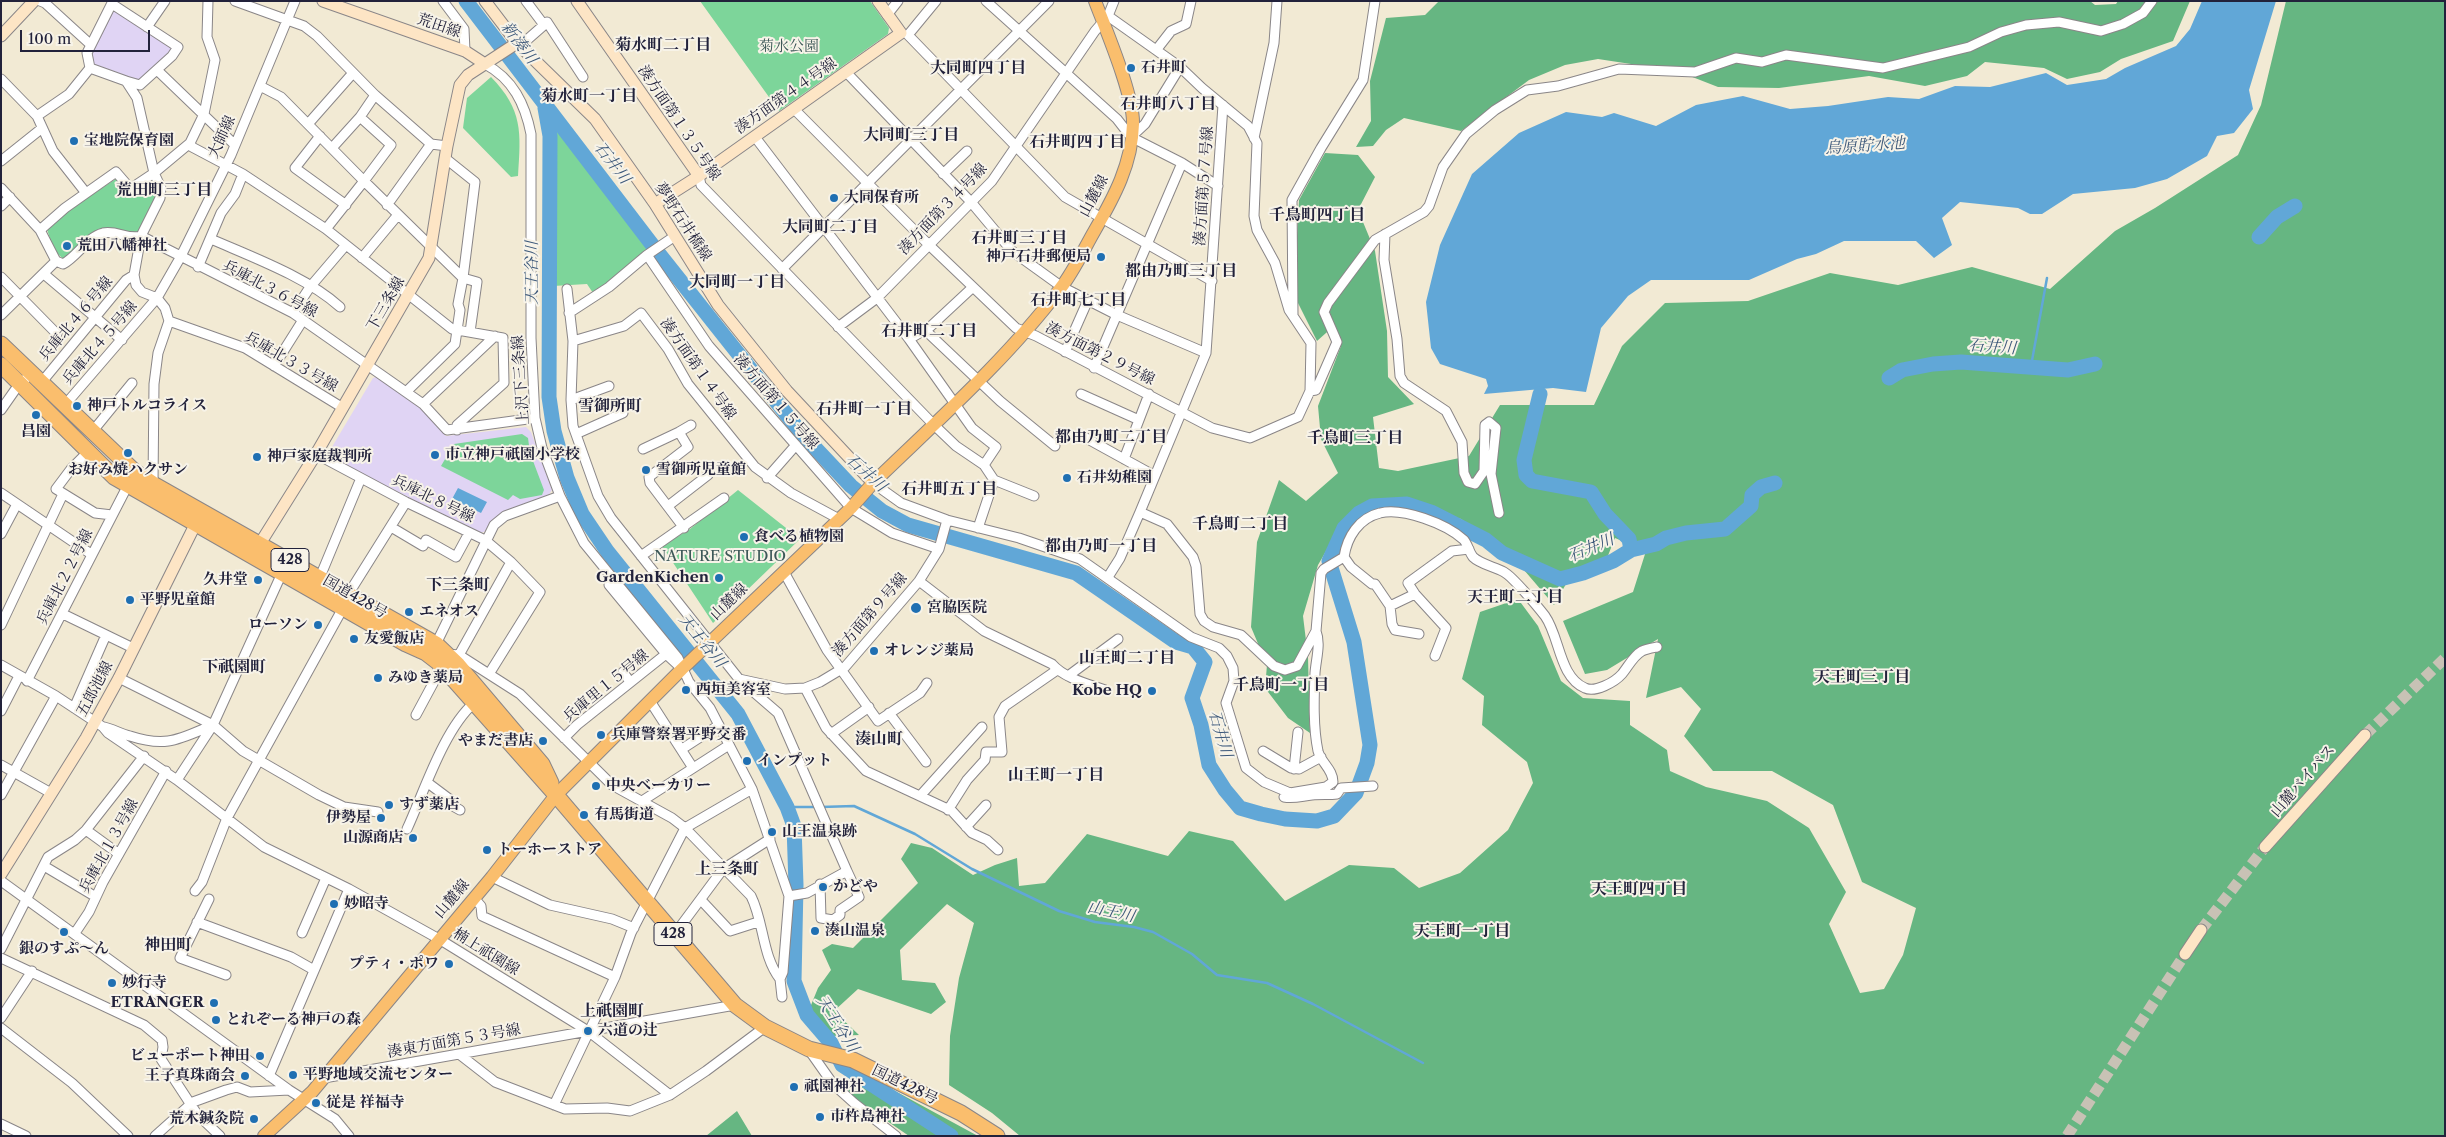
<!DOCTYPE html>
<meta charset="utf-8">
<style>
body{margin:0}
#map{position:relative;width:2446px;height:1137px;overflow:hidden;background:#f2ead4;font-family:"Libre Caslon Text",serif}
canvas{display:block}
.frame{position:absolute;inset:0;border:2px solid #22223b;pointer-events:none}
.scale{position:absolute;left:20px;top:30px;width:130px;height:22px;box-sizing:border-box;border:2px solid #22223b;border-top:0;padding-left:6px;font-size:15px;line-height:18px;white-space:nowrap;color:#22223b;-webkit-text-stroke:4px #f7f3e8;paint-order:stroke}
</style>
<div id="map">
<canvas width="2446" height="1137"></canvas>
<div class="frame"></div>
<div class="scale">100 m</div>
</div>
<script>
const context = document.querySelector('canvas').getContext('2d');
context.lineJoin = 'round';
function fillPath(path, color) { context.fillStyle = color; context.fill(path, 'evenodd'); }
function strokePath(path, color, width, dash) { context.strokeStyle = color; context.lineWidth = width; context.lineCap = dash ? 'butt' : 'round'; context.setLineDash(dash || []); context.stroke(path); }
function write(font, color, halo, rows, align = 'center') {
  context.font = font + ' "Libre Caslon Text","Noto Serif JP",serif'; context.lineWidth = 4; context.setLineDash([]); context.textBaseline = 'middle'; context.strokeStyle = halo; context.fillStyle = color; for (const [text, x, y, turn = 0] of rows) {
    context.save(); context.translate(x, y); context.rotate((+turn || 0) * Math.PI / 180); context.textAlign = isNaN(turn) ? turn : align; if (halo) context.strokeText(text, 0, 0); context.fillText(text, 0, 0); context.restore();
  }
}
const built = new Path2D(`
 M116,10L172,47L171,53L139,82L92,64V52L112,11Z
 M378,376L420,405L446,436L526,427L531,432L552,490L548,496L491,523L484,532L479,533L331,458L329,452L373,378Z`);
const green = new Path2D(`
 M700,1H870L889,28L888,34L779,111Z
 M491,77C523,110 521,132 518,176L511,177L463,128L467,98Z
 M551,124L650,248L607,284L593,293L587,284L553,286Z
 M117,178L126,189L151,178C164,194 147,215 140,231L132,234C89,217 93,243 63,259L53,249L47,229L68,211Z
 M522,434L528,438L530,453L544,490L542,495L520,499L513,495L508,500L441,466L454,444Z
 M738,490L800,539L713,623L662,546L690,529Z`);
const forest = new Path2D(`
 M1439,1H2090L2095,5L2116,4L2118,1H2190L2173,41L2121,59L2100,72L2067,79L2044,68L1985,62L1967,76L1925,86L1869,76L1779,88L1718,87L1677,71L1598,59L1565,65L1529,80L1461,131L1404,118L1386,130L1373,146L1356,147L1371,121L1370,81L1386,18L1425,15Z
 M2286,1H2445V1136H1020L992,1113L949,1085L950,1036L959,978L974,923L947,904L900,950L902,980L935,983L946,1002L931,1014L858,989L834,1011L859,1035L832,1036L814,1027L809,1010L818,988L831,970L822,950L832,944L853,948L918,883L901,859L911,843L932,848L973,875L995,865L1017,858L1019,886L1045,883L1087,834L1168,856L1189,831L1233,841L1285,901L1349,865L1394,868L1419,888L1460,873L1508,830L1533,783L1527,762L1482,725L1484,696L1462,679L1480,612L1518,599L1538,626L1561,681L1583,698L1630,701V725L1667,750L1670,771L1706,787L1767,801L1809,828L1846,892L1829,924L1860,993L1884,989L1903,955L1916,908L1862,882L1833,805L1772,771H1713L1684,736L1701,709L1681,687L1646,698L1658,639L1607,670L1585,674L1563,621L1633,592L1646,551L1615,538L1601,573L1566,584L1554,605L1512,556L1461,519L1408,504L1372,505L1340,527L1318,565L1303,616L1308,657L1310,733L1288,718L1265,688L1267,665L1251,627L1257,542L1279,480L1306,501L1338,473L1321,439L1318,406L1341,346L1335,325L1317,341L1298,303L1297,236L1299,200L1325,153L1358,155L1375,177L1358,210L1375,251L1387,331L1388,377L1414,404L1373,417L1379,468L1398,471L1469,456L1500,405H1594L1622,346L1665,303L1748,301L1830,273L1898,285L1972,267L2050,289L2115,231L2155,208L2238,155L2261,105Z
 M839,1079L884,1085L978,1136H909L855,1099Z
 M737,1111L752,1136H706Z`);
const water = new Path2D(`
 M2202,1H2276L2249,90L2253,109L2234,133L2217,136L2207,156L2167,179L2135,188L2073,194L2042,214H2030L2018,208L1960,202L1942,218L1952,245L1934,258L1916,241H1844L1816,254L1797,259L1749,280H1651L1628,296L1601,328L1586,392L1553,388L1484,394L1488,386L1486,379L1440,364L1431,348L1426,302L1440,245L1472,174L1519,133L1566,112L1602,117L1614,113L1656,126L1696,105L1743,96L1790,109L1828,106L1888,97L1919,99L1955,86L1990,87L2046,73L2067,85L2106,79L2125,68L2176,46L2190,29Z
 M458,488L487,502L481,513L452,499Z`);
const stream = new Path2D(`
 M2031,366L2047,278
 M787,807H816
 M821,807L854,806L915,834L972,869L1059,911L1095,922L1134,927L1153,932L1192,954L1217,975L1267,983L1313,1004L1423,1063`);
const river = new Path2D(`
 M466,1L660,255L802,434L851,486L882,511L908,525L1076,573L1176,642L1193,647L1205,662L1192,698L1201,725L1209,765L1225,790L1240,808L1261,814L1285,819L1317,821L1334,816L1356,793L1367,763L1370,745L1354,642L1329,561L1344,528L1359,513L1372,506L1407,504L1431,512L1486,540L1502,553L1560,579L1583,573L1613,561L1631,550L1656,544L1666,538L1686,533L1725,529L1751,506L1752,495L1761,487L1775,483
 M545,108L550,136L549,397L554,431L567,478L582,514L607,551L738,714L787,807L794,826L796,885L794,981L807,1015L831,1043L842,1065L951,1136
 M2259,237L2277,217L2295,206
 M1889,378L1902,370L1933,364L1961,362L2068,370L2095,364
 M1540,394L1524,460L1526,475L1532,481L1591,492L1605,514L1629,539L1631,550`);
const secondaryTunnel = new Path2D(`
 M2365,735L2445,658
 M2201,930L2265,847
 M2067,1136L2185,954`);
const street = new Path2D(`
 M40,1L45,3L91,45
 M235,1L304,26L317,36L375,95L431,144L447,146
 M443,1L464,29L465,51
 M526,1L544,25
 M986,1L1117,119L1131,137L1182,163L1218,186
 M112,4L178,47L172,56L140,85L126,81
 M887,15L898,1
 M1108,16L1180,67L1202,88L1248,126L1257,143L1254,216L1257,230L1275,263L1289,310L1311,343L1310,391L1316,390L1337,342L1324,312L1328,303L1375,240L1424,212L1429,206L1443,167L1466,134L1495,110L1527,90L1558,86L1619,69L1695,72L1736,58L1762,62L1786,55L1883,68L1969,47L2001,32L2026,25L2059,22L2101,31L2123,24L2143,13L2152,1
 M544,25L547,22L583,77
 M147,27L165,1
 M908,35L1065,197L1212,281
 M908,35L936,1
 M520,46L544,25
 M1157,49L1171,31L1186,24L1191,1
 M485,64C513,79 525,104 531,134V338L535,418L542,448L560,496L584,543L678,658L689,682L710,708L752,789L789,896L783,972L780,979L782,997
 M90,68L126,81L137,98L154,173L161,188L160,198L141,236L134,275L136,285L142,292L157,298
 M90,68L87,53L113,1
 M157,70L235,145
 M846,72L971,202L1012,251L1062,287L1117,315L1206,353
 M1,79L37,116L53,151L86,193
 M260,86L281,97L364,181L326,229
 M375,95L360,117L391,145L364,181L463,278L458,304L460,310L455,344L406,392
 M794,109L929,245L1016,328L1036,336L1212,428L1250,438L1298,417L1310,391
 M37,116L69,94L90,68
 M308,124L353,73
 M320,136L295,168L346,205
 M755,137L909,339L972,428L996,447L984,465L994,480L1034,496
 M1131,137L1145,124L1180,67
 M1254,138L1274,43L1277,1
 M190,143L192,147L243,174L326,229L452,329L503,338L504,383L457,425V430
 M332,148L360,117
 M445,158L475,182L463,278L477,282L470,332
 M1,161L41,129
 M943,174L967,151
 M699,176L701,185L933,424L956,446L984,465
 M1,188L40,230L56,261
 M387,205L431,144
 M1,206L10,197
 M40,230L65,208L116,172L129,187H133L154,173L190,143L204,114L215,60L207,37L208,1
 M1385,234L1384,260L1397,339L1400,376L1404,383L1446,411L1462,442L1464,473L1468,482L1475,484L1484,471L1485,425L1489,422L1496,428L1491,474L1499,513
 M211,239C252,257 307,277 340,307
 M647,255L709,346L851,508L892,533L939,549
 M362,258L397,216
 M198,267L221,213L235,194L243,174
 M782,269L1049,1
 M44,274L122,340
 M1,277L57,334
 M567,289L573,341L571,400L573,426L598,496L611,518L739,679L785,689L805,688L820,682L845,667L919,581L939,549L947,520
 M293,313L310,287L345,246
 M569,313L609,287L647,255L675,236
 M1,315L56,261L63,264C77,257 87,237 103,233C117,230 128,240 141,236L293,313L423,404L447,430L535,418
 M1293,315L1292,200L1321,148L1363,80L1375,1
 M169,321L245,348L343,408
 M838,327L877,298L992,181L1095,31L1108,16L1114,1
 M925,330L1000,401L1055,446
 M909,339L930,327L973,287
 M573,341L624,326L641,313L668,349L688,384L755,467L791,493L839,519
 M1065,352L1088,300
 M274,366L303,320
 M1094,368L1182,163
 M41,383L126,280L134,275
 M1081,394L1139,420
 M571,400L609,386
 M423,404L495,336
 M64,406L157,298L180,258L231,155L295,1
 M1,410L15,390L31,373
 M92,432L132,383
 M679,432L691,425
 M576,434L623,413
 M1061,434L1086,438L1155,476
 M643,449L679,432L688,447L649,477L650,483L684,528
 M88,452L71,469L56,489L95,513L112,515
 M316,454L406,502L485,540L511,562L540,592L489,674
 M1124,459L1149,394
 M767,478L796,445
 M873,483L901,503L947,520L1019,538L1080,559L1191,637L1219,648L1227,656L1233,668L1234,681L1226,703L1246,768L1264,782L1290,793L1326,787L1333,782C1333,769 1321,763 1318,751C1313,727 1314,698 1315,673C1316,659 1321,644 1316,631L1321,573L1324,569L1344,557
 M153,484L154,384L158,353L169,321L165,308L157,298
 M1,493L91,554
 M668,506L708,475
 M1140,512L1167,524L1193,557L1196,566L1200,614L1204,621L1213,627L1241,635L1274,666L1285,670L1297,666L1316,631
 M391,527L423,546L426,540L456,557L469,533
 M978,528L994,480
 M1,534L17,504
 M641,556L724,498
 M1344,557C1347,537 1359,518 1380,513C1402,507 1447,524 1464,540C1468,545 1469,552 1473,557C1480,564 1495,567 1504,572C1513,577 1538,607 1545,616C1560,637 1559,677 1585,688C1595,693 1615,682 1622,674C1628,667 1633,656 1642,651C1646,649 1652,648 1657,647
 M1344,557L1351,567L1372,584H1375L1390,606L1415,594L1446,628L1435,656
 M784,572L827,650L878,721L920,693L927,683
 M320,577L361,478
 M1108,577L1120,558L1140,512L1206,353L1223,105
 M919,581L984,631L1052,664C1064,678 1088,684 1105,690
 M609,585L666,654L680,667
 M349,593L406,502
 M1415,594L1408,583L1452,551L1469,549
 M1390,606L1392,624L1395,630L1419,634
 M63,614L133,648
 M1,625L63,494
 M436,644L494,525L505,516L560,496
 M459,655L511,562
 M1,665L56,696L103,727L108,733L177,780L264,847L349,889L439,939L588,1031L735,1005
 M623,672L630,682
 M1068,676L1118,639
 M119,678L213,725L243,751L319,795L344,807L378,812
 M27,681L128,485
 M741,681L778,713L847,871L807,893L789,896
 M805,688L826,728L866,771L952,811L972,833L987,840L998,850
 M650,701L693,768
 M74,708L106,635
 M1,711L19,676
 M889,713L926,762
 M416,715L437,676L439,663L447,654L459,655L520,694L612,785L672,818L685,828L751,896C764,922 762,956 780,979
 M104,727C113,729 121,734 130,736C167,748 179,739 213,725
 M831,734L869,707
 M564,738L577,725L666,654
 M682,749L719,725
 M1263,751L1291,768L1299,769L1321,757
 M1,765L51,793
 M1294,769L1298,732
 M177,780L213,725L282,573
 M428,783L452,801L451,805L460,810
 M1,795L56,696
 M920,796L982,727
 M1284,797C1294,799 1302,796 1312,795C1321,794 1329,795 1337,794L1341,788L1373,786
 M642,801L729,745
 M948,810L967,780L985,760L986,752H1002L999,717L1005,706L1057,670
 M966,827L986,805
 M407,829C424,792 444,729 474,703
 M86,830L119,854
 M44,866L96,897
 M492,877L550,905L612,919L634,928
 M1,881L289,1090L335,1119L349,1136
 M820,884L821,918L833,920L840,915V910L859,897L847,871
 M195,891L202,882L227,818L343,608
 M474,898L481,906L482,916L615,977
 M209,899L180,958L226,975
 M701,900L730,931L758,922
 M197,922L291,957L314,970
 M75,933L89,912L103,882L166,771
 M302,933L326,878
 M674,935L723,869L770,839
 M1,949L48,857L75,840L86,830L144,756
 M1,958L144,1025L162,1040L163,1047L161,1059L197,1114L220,1136
 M1,1018L32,971
 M1,1028L72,1083L128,1136
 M809,1050L833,1084L854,1103L896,1136
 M459,1054L495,1082L565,1109L607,1108L630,1111L670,1095L706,1071L765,1027
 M269,1076L349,889
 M324,1078L588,1031L670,1095
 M554,1105L615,977L631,933L685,828L752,789
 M1,1124L26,1136
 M155,1136L193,1102L226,1090L237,1087L250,1092L289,1090`);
const secondary = new Path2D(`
 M323,1L465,51L485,64
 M485,1L517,43L595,119L655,204L718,305L787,391L873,483
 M577,1L699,176
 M1,36L34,1
 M655,204L699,176L901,33L878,1
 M256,550L316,454L429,258L447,146L460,85L468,75L517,43
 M2265,847L2365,735
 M1,874L86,738L119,678L199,517
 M2185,954L2201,930`);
const primary = new Path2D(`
 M264,1136L312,1092L492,877L556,795L682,669L851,508L873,483C937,421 1006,360 1060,289C1074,271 1084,249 1095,230C1114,197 1132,164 1133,124C1134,96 1106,30 1095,1`);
const highway = new Path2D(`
 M1,344L134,471L153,484L436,644L458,665L542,764L551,783
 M1,365L114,477L406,644L426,653L439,663L556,795L735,1005L765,1027L809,1049L853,1060L961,1113L997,1136`);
const markers = [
 [1131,68,5,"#1f6fb2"],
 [74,141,5,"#1f6fb2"],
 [834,198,5,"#1f6fb2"],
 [67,246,5,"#1f6fb2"],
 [1101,257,5,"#1f6fb2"],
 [77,406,5,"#1f6fb2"],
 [36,415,5,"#1f6fb2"],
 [128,453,5,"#1f6fb2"],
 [435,455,5,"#1f6fb2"],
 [257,457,5,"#1f6fb2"],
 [646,470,5,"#1f6fb2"],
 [1067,478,5,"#1f6fb2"],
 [744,537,5,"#1f6fb2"],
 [719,578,5,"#1f6fb2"],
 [258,580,5,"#1f6fb2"],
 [130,600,5,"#1f6fb2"],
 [916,608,6,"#1f6fb2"],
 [409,612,5,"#1f6fb2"],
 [318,625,5,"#1f6fb2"],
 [354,639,5,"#1f6fb2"],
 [874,651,5,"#1f6fb2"],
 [378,678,5,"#1f6fb2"],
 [686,690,5,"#1f6fb2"],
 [1152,691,5,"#1f6fb2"],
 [601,735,5,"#1f6fb2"],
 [543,741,5,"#1f6fb2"],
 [747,761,5,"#1f6fb2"],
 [596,786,5,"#1f6fb2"],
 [389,805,5,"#1f6fb2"],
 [584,815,5,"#1f6fb2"],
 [381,818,5,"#1f6fb2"],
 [772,832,5,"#1f6fb2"],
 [413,838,5,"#1f6fb2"],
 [487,850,5,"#1f6fb2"],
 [823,887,5,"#1f6fb2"],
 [334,904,5,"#1f6fb2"],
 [815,931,5,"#1f6fb2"],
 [64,932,5,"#1f6fb2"],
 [449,964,5,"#1f6fb2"],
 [112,983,5,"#1f6fb2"],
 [214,1003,5,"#1f6fb2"],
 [216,1020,5,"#1f6fb2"],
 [588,1031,5,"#1f6fb2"],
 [260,1056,5,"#1f6fb2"],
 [293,1075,5,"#1f6fb2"],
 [245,1076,5,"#1f6fb2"],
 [794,1087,5,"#1f6fb2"],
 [316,1103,5,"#1f6fb2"],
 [820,1117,5,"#1f6fb2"],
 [254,1119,5,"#1f6fb2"]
];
const shields = [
 [290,560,38],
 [673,934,38]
];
const shieldNames = [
 ["428",290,560],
 ["428",673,934]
];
const streetNames = [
 ["荒田線",439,26,19],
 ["湊方面第４４号線",786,96,-35],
 ["湊方面第１３５号線",679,123,56],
 ["大師線",222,137,-65],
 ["湊方面第５７号線",1204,186,-86],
 ["山麓線",1094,196,-62],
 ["湊方面第３４号線",943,209,-46],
 ["夢野石井橋線",683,222,57],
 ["兵庫北３６号線",270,289,28],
 ["下三条線",386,304,-60],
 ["兵庫北４６号線",76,319,-50],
 ["兵庫北４５号線",100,343,-49],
 ["湊方面第２９号線",1100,354,27],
 ["兵庫北３３号線",291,362,30],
 ["湊方面第１４号線",698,369,55],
 ["上沢下三条線",521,380,-94],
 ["湊方面第１５号線",776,402,49],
 ["兵庫北８号線",433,499,26],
 ["兵庫北２２号線",65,577,-63],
 ["国道428号",355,597,30],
 ["山麓線",729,602,-44],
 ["湊方面第９号線",870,615,-49],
 ["兵庫里１５号線",606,686,-39],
 ["五郎池線",95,689,-62],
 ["山麓バイパス",2303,781,-49],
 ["兵庫北１３号線",109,846,-61],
 ["山麓線",452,899,-50],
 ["楠上祇園線",486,952,32],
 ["湊東方面第５３号線",454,1041,-10],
 ["国道428号",905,1085,26]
];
const parkNames = [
 ["菊水公園",789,47],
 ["NATURE STUDIO",720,557]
];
const poiNames = [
 ["石井町",1141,68],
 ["宝地院保育園",84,141],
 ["大同保育所",844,198],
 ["荒田八幡神社",77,246],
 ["神戸石井郵便局",1091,257,"right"],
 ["神戸トルコライス",87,406],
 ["昌園",36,432,"center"],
 ["市立神戸祇園小学校",445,455],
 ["神戸家庭裁判所",267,457],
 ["お好み焼ハクサン",128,470,"center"],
 ["雪御所児童館",656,470],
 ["石井幼稚園",1077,478],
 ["食べる植物園",754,537],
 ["GardenKichen",709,578,"right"],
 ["久井堂",248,580,"right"],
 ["平野児童館",140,600],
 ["宮脇医院",927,608],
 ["エネオス",419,612],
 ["ローソン",308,625,"right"],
 ["友愛飯店",364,639],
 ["オレンジ薬局",884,651],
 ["みゆき薬局",388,678],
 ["西垣美容室",696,690],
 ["Kobe HQ",1142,691,"right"],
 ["兵庫警察署平野交番",611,735],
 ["やまだ書店",533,741,"right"],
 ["インプット",757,761],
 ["中央ベーカリー",606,786],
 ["すず薬店",399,805],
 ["有馬街道",594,815],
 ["伊勢屋",371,818,"right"],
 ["山王温泉跡",782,832],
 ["山源商店",403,838,"right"],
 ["トーホーストア",497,850],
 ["かどや",833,887],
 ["妙昭寺",344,904],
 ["湊山温泉",825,931],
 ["銀のすぷ〜ん",64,949,"center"],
 ["プティ・ポワ",439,964,"right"],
 ["妙行寺",122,983],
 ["ETRANGER",204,1003,"right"],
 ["とれぞーる神戸の森",226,1020],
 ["六道の辻",598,1031],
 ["ビューポート神田",250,1056,"right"],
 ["平野地域交流センター",303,1075],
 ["王子真珠商会",235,1076,"right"],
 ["祇園神社",804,1087],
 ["従是 祥福寺",326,1103],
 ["市杵島神社",830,1117],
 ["荒木鍼灸院",244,1119,"right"]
];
const waterNames = [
 ["新湊川",519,43,53],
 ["烏原貯水池",1865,146,-4],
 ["石井川",612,163,52],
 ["天王谷川",532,273,-90],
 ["石井川",1992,347,4],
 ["石井川",866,473,42],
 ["石井川",1591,548,-23],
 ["天王谷川",702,641,51],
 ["石井川",1220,734,74],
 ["山王川",1111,912,12],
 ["天王谷川",837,1024,57]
];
const neighbourhoodNames = [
 ["菊水町二丁目",663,45],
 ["大同町四丁目",978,68],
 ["菊水町一丁目",589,96],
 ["石井町八丁目",1168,104],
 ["大同町三丁目",911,135],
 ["石井町四丁目",1077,142],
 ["荒田町三丁目",164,190],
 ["千鳥町四丁目",1317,215],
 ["大同町二丁目",830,227],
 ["石井町三丁目",1019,238],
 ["都由乃町三丁目",1181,271],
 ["大同町一丁目",737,282],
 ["石井町七丁目",1078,300],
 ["石井町二丁目",929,331],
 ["雪御所町",610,406],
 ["石井町一丁目",864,409],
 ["都由乃町二丁目",1111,437],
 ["千鳥町三丁目",1355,438],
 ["石井町五丁目",949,489],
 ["千鳥町二丁目",1240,524],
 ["都由乃町一丁目",1101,546],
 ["下三条町",458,585],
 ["天王町二丁目",1515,597],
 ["山王町二丁目",1127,658],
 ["下祇園町",234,667],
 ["天王町三丁目",1862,677],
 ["千鳥町一丁目",1281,685],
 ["湊山町",879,739],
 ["山王町一丁目",1056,775],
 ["上三条町",727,869],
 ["天王町四丁目",1639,889],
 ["天王町一丁目",1462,931],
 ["神田町",168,945],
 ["上祇園町",612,1011]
];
fillPath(built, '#e0d4f4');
fillPath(green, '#7dd59a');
fillPath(forest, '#66b682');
fillPath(water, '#61a7d7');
strokePath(stream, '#61a7d7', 2.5);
strokePath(river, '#61a7d7', 15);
strokePath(secondaryTunnel, '#c8c2b5', 11, [11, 5.5]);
strokePath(street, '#8a8688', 11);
strokePath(secondary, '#8a8688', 13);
strokePath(primary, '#8a8688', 14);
strokePath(highway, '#8a8688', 17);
strokePath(street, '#fff', 9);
strokePath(secondary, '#fde5c5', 11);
strokePath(primary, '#fabe6d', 12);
strokePath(highway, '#fabe6d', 15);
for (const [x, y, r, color] of markers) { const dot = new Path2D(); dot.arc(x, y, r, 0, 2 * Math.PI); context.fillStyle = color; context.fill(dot); strokePath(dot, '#f7f3e8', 2); }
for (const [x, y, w] of shields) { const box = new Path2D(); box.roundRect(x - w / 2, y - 11.5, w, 23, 4); context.fillStyle = '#f7f3e8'; context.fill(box); strokePath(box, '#22223b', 1); }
write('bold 14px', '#22223b', null, shieldNames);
write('15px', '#22223b', '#f7f3e8', streetNames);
write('15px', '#3d5858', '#f7f3e8', parkNames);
write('bold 15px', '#22223b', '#f7f3e8', poiNames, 'left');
write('italic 16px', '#3b5779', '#f7f3e8', waterNames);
write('bold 16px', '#22223b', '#f7f3e8', neighbourhoodNames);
</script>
